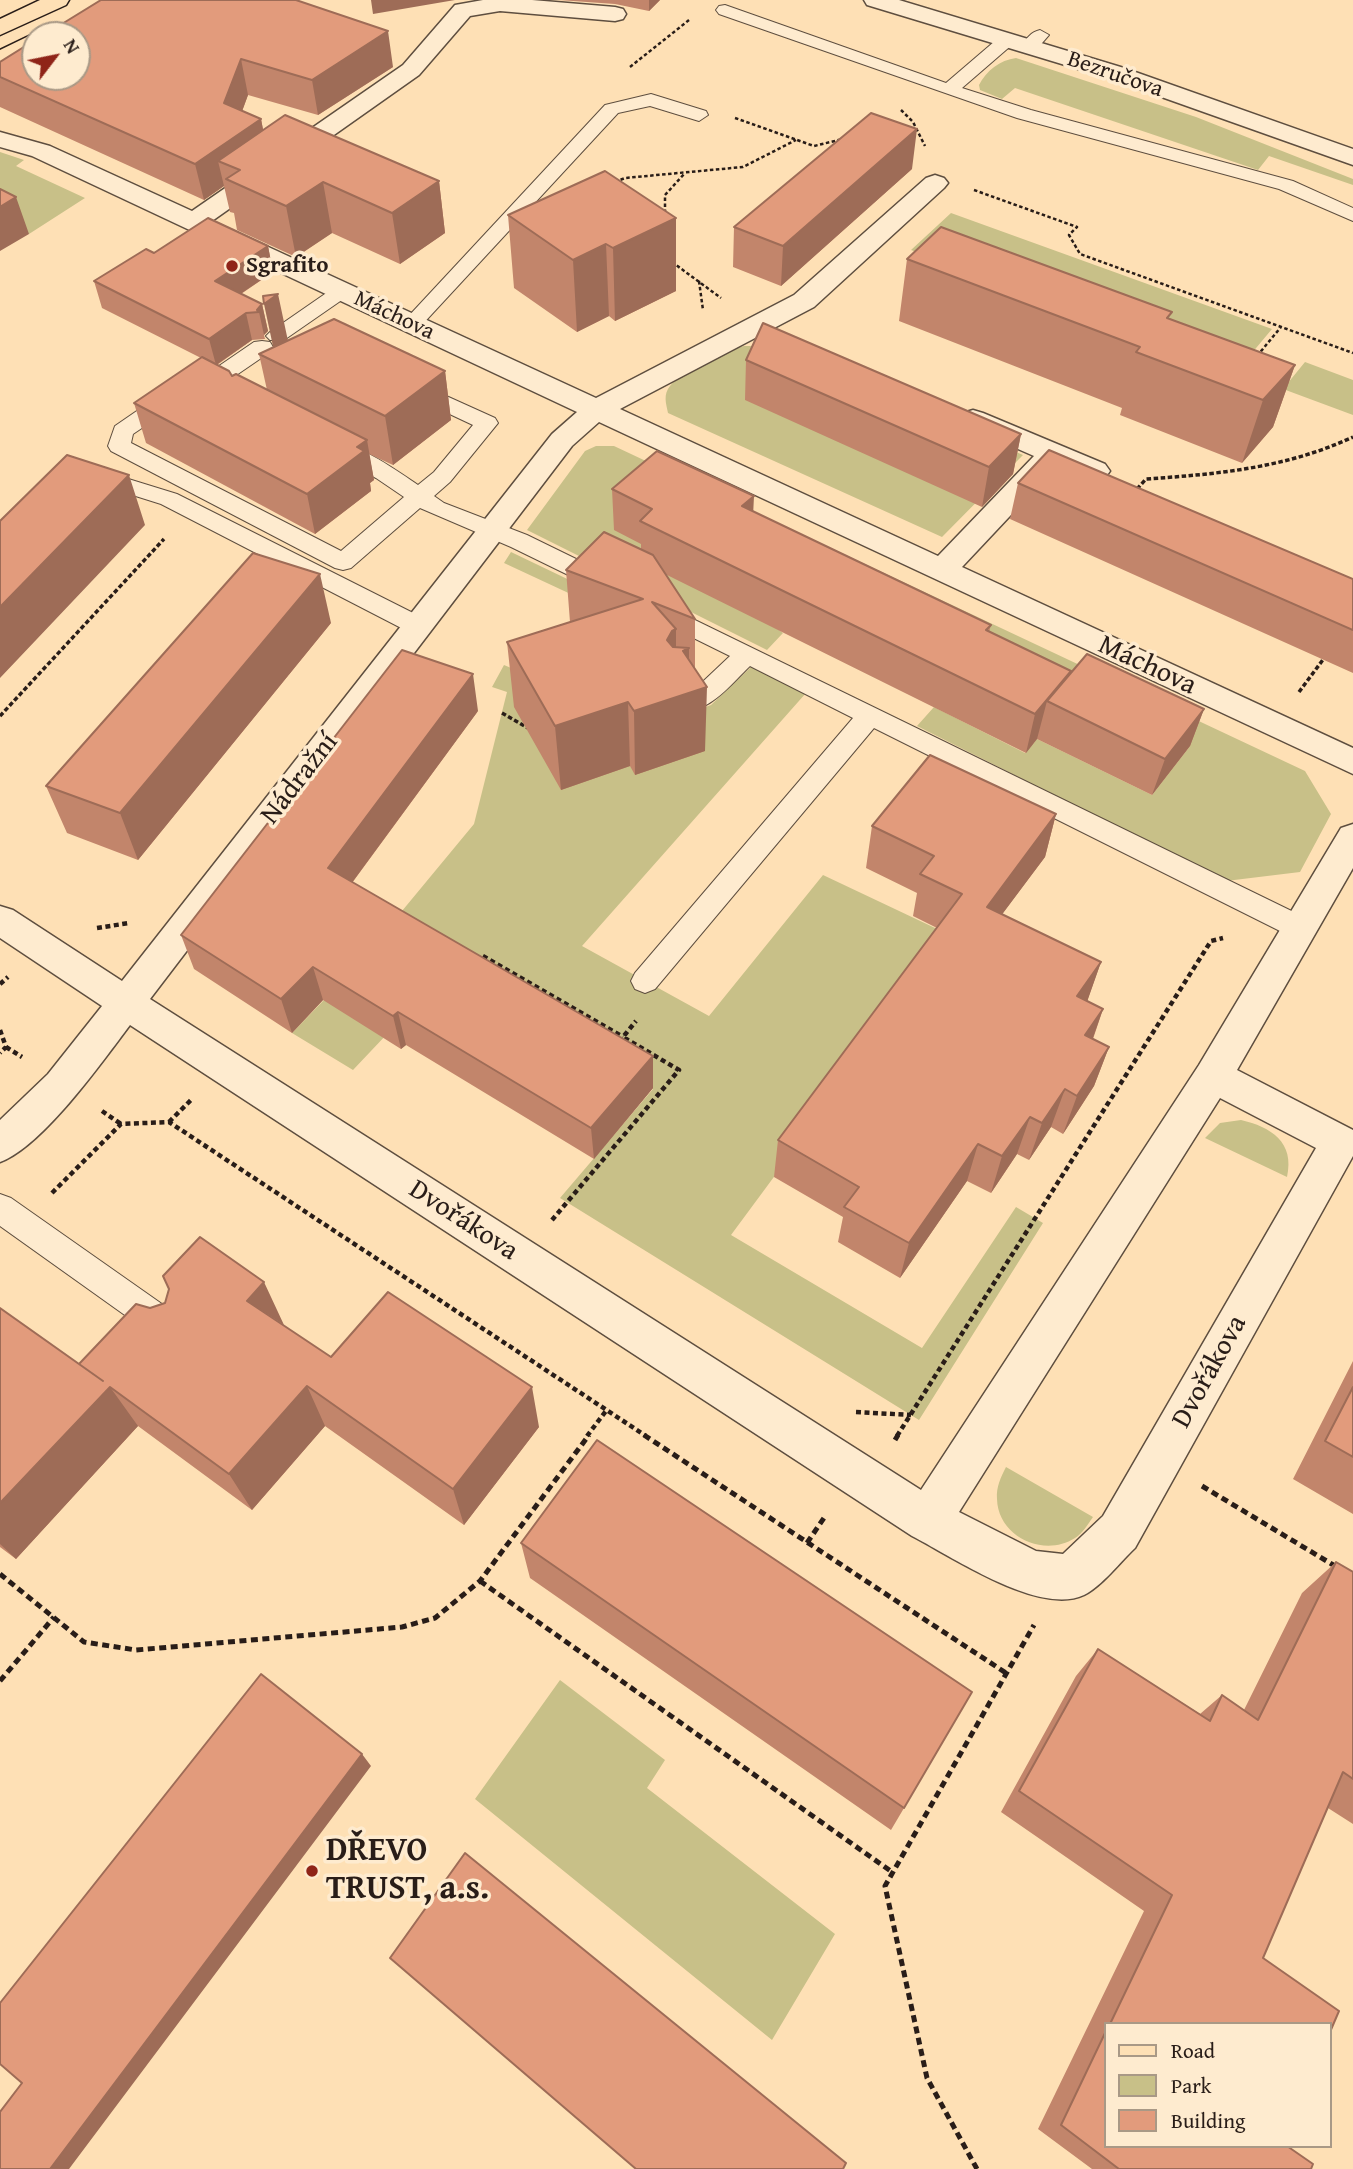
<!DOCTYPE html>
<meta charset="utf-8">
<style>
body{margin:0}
#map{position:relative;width:1353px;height:2169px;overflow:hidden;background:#fee0b5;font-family:"Gentium Book Plus",serif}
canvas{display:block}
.legend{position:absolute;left:1104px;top:2022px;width:228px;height:126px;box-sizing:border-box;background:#feebcf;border:2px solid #a99986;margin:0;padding:9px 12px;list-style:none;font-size:21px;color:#291d18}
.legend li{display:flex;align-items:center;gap:14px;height:35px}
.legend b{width:35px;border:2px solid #a99986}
.north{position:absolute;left:21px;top:21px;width:70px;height:70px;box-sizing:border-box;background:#feebcf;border:2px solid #a99986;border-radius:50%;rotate:58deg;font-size:19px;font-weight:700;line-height:28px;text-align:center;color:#291d18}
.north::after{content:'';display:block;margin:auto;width:24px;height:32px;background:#8f2418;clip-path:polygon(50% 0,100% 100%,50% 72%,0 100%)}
</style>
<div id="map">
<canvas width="1353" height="2169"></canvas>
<ul class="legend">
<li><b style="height:9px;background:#fee0b5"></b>Road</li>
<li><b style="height:19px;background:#c8c088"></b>Park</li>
<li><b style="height:19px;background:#e29b7c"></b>Building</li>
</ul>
<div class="north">N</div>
</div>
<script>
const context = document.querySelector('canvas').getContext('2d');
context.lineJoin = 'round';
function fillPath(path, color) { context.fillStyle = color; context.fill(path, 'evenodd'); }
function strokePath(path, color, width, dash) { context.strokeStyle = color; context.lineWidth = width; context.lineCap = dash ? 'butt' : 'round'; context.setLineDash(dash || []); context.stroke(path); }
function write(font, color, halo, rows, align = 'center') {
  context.font = font + ' "Gentium Book Plus",serif'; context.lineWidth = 7; context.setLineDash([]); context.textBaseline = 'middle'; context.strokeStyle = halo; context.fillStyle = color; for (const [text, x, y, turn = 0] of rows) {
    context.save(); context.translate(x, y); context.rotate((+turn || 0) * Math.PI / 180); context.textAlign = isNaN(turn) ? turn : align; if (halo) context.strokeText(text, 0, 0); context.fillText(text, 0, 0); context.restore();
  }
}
const green = new Path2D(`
 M1016,58L1196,117L1353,179V185L1269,156L1258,170L1015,88L1002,99L980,90L979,85C986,71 1000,60 1016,58Z
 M0,152L24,160L16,166L85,198L29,234L0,221Z
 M951,213L1272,329L1236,372L911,250Z
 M744,346H756L818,366L1023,455L942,537L668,413C666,403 663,395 670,386C681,371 726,351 744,346Z
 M1305,362L1353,380V415L1283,389Z
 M596,446H614L1305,771L1331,814L1300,872L1226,881L917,726L934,707L1025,753L1037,739L1152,795L1190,746L707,577L783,633L767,650L527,530L585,451Z
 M511,552L684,635L683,715L711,705L751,667L806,693L582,946L709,1016L823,875L952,936L731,1235L922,1348L1016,1207L1043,1223L919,1420L560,1198L653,1089L388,1033L353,1070L292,1033L354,969L474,824L507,692L492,687L504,665L523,673L635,624L504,563Z
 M1241,1120C1271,1127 1295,1142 1287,1177L1205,1138L1220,1123Z
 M1006,1467L1093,1517C1088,1524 1082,1534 1075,1538C1044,1558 998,1537 997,1499C996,1487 1001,1477 1006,1467Z
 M560,1680L665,1760L647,1788L835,1934L772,2040L475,1799Z`);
const pathFar3 = new Path2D(`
 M630,67L689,20
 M901,110L913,122L925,146
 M735,118L814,146L843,139
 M615,182L625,178L743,167L796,140
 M974,190L1077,227L1069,235L1080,254L1353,353
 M665,213V195L685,173
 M672,262L721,298
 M699,281L703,310
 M1257,356L1281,327`);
const pathFar2 = new Path2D(`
 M1137,489L1146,479C1219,474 1286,468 1353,437
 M1299,692L1325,657
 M502,713L528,728
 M0,716L164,539`);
const pathFar1 = new Path2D(`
 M97,928L129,923
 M477,960L481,955L623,1037
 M0,984L8,977
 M0,1030L6,1047L0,1053
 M6,1047L22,1057
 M102,1111L121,1124
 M169,1122L192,1099
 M52,1193L121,1124L169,1122L646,1436
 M552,1220L679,1070L623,1037L636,1021
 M856,1412L911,1415
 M587,1436L606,1411
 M897,1436L1211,941L1223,938`);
const path = new Path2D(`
 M644,1435L1006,1673
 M895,1440L898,1435
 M1202,1486L1335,1566
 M807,1543L826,1515
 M0,1574L84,1642L136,1650L402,1627L435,1618L480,1581L589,1435
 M480,1581L892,1872
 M0,1681L54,1617
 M977,2169L927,2078L885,1886L1034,1625`);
const service = new Path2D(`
 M725,5L946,83L1002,35H1014L1017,39L1014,43L962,88L1031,110L1293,181L1353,208V221L1279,189L1017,118L719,14L716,10L719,6Z
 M1040,30L1049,35L1036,50H1024L1021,46C1026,39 1031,32 1040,30Z
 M651,94L706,111L708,115L699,121L650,106L618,113L419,328H405L401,324L405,320L605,105Z
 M342,285L349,287L352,291L349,295L284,340H270L266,336L270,332L335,287Z
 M262,341L270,342L273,347L270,352L216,389H200L197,384L200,379L254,342Z
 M413,381L495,418L498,423L450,482L434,496L444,503L527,535L615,578L619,584L615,590L607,592L599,590L511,547L420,508L351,568L343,570L335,568L111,451L108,446L115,426L163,393H179L182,398L179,403L133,434L131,443L341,551L404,497L376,478L328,453L325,448L328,443C350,437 399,472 418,485L434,472L473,425L405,393L402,388L405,383Z
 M96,469L177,494L427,620L430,626L427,632L418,634L409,632L161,504L88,481L85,476L88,471Z
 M660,603L1310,920L1314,928L1310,936L1300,939L1290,936L874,728L655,989L645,993L635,989L631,981L635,973L853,718L750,666C730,685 705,719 674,709L670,703L674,697L694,690L730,656L651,617L648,611L651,605Z
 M0,1194L11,1198L179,1316L184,1327L179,1338L168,1342L157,1338L0,1226Z`);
const minor = new Path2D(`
 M483,0H532L615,7L623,9L626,14L623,19L615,21L500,11L470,16L419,75L212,221L596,398L794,295L926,178L935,175L944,178L948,183L944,188L814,307L620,409L938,556L1034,456L963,425L959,419L963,413L973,410L983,413L1105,464L1110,471L1105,478L1095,480L1057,466L962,567L1353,748V774L599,422L572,446L150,999L921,1490L1199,1065L1341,828L1353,824V868L1237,1070L1353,1130V1156L1135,1548C1120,1562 1102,1586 1084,1595C1039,1616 953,1557 912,1536L130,1025C102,1062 42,1147 0,1162V1120L48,1074L102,1006L0,938V906L13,910L122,981L552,434L577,412L32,156L0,147V132L50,146L192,211L403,65L455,5ZM1220,1098L1316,1148L1103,1516L1063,1554L1036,1551L959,1512Z`);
const tertiary = new Path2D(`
 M864,0H899L1124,68L1353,149V165L1108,78L867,5Z`);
const primary = new Path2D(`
 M40,0H69L66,5L0,35V19Z
 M35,33L43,35H35V50L0,67V50Z`);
const wall = new Path2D(`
 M101,0L393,67L318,115L248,95L242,111L261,119L263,130L439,181L445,233L400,264L332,233L296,257L237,230L234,213L230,212L224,186L204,200L0,107V62Z
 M559,0H660L649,11L615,4Z
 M912,169L781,286L733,267L734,227Z
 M605,171L676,291L615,321L609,316L577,332L514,288L508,215Z
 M268,246L273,272L241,294L262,304L268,331L264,335L265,339L252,340L217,365L232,376L267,390L259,354L287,340L445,371L451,420L393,465L369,454L374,480L370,483L371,491L315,534L146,443L134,403L201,358L102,308L94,281L154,253Z
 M907,259L1171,319L1295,365L1273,427L1242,463L1120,415L1122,408L899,321Z
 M746,360L1021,434L1013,474L982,507L745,400Z
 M1018,483L1353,579V673L1010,519Z
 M612,489L753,512L991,625L989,632L1071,671L1204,709L1190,746L1152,795L1037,739L1026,753L665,574L695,619V669L705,751L635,775L630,766L561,790L514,707L507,642L570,622L566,570L641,550V544L614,530Z
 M331,623L138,860L67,833L46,786Z
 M478,711L352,883L653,1056V1088L594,1159L406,1045L401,1049L323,1000L292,1033L194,969L181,935Z
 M1056,814L1045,857L1002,914L1101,962L1087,1001L1103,1009L1093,1039L1109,1047L1094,1086L1063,1134L1051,1127L1029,1160L1017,1154L991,1193L967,1181L900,1278L838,1242L843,1217L774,1177L778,1140L937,928L913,916L917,893L866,868L872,826Z
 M0,1308L80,1365L150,1308L283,1325L331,1357L539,1427L464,1525L325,1426L252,1510L138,1426L16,1559L0,1547Z
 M1353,1361V1514L1293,1479Z
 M521,1543L904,1808L891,1830L530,1578Z
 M1336,1562L1353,1572V1824L1328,1808L1263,1958L1330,2024H1106V2146L1311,2169H1092L1038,2129L1144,1911L1001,1812L1076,1676L1098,1649L1200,1714L1222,1695L1244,1710L1302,1593Z`);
const shadedWall = new Path2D(`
 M371,0H455L373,14Z
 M649,0H660L649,11Z
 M388,31L393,67L318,115L312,80Z
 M241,59L248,95L232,139L224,103Z
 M261,119L268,155L218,161L224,186L204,200L195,164Z
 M917,129L912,169L781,286L783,246Z
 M439,181L445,233L400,264L392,213Z
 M323,182L332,233L296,257L286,206Z
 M16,197L29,234L0,251V207Z
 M676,218V291L615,321L613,248Z
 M606,244L609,316L577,332L573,260Z
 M268,246L273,272L221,307L215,281Z
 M278,294L288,341L274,351L264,304Z
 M262,304L268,331L264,335L259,312L257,310Z
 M246,313L252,340L216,365L209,339Z
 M1295,365L1273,427L1242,463L1263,400Z
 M445,371L451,420L393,465L385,416Z
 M1021,434L1013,474L982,507L989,467Z
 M367,440L374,480L370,483L371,491L315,534L307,494L357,447Z
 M129,475L145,525L0,678V607Z
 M754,496L752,537L742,506Z
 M320,574L331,623L138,860L120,813Z
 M676,629V694L683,651L689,648V693L707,687L705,751L635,775L634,711L672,631Z
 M1071,671L1047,701L1037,739L1026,753L1035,714Z
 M473,674L478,711L337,903L328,868Z
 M628,702L630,766L561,790L555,726Z
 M1204,709L1190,746L1152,795L1165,759Z
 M1056,814L1045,857L977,948L987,907Z
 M1101,962L1087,1002L1077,996Z
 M313,967L323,1000L292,1033L281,999Z
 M1103,1009L1089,1049L1085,1035Z
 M398,1012L406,1045L401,1049L393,1016Z
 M1109,1047L1094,1086L1063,1134L1077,1096Z
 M653,1056V1088L594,1159L591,1128Z
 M1065,1089L1051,1127L1029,1160L1042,1123Z
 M1030,1117L1017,1154L991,1193L1002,1156Z
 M978,1144L967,1181L900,1278L909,1243Z
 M264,1282L284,1325L247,1301Z
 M307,1386L325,1426L252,1510L229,1474Z
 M110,1387L138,1426L16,1559L0,1544V1503Z
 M532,1387L539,1427L464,1525L453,1489Z
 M362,1754L371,1766L69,2169H50Z`);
const building = new Path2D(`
 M101,0H296L388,31L312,80L241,59L224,103L261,119L195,164L0,77V62L35,40V77H77V35H44Z
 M871,113L917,129L783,246L734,227Z
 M285,115L439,181L392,213L323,182L286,206L226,179L240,170L218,161Z
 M605,171L676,218L613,248L606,244L573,260L508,215Z
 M0,189L16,197L0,207Z
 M208,218L268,246L215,281L262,304L257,310L259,312L246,313L209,339L94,281L146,249L154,253Z
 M941,227L1172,312L1167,318L1295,365L1263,400L1136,352L1140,347L907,259Z
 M278,294L264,304L263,296Z
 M334,319L445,371L385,416L259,354Z
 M763,323L1021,434L989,467L746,360Z
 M202,357L229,371L232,376L236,374L367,440L357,447L364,451L307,494L134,403Z
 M1049,450L1353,579V630L1018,483Z
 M657,451L754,496L742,506L991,625L986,630L1071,671L1035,714L640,521L652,509L612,489Z
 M67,455L129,475L0,607V521Z
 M604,532L653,555L695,619L652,602L676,629L672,631L667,640L673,647L689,648L683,651L707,687L634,711L628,702L555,726L507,642L643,599L566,570Z
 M253,553L320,574L120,813L46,786Z
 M402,650L473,674L328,868L653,1056L591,1128L398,1012L393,1016L313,967L281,999L181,935Z
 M1087,654L1204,709L1165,759L1047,701Z
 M930,755L1056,814L987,907L1101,962L1077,996L1103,1009L1085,1035L1109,1047L1077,1096L1065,1089L1042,1123L1030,1117L1002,1156L978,1144L909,1243L844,1207L859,1187L778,1140L962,894L920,874L934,856L872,826Z
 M200,1237L264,1282L247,1301L331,1357L388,1292L532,1387L453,1489L307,1386L229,1474L110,1387L0,1503V1308L103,1381L79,1364L136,1304L150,1308L165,1303L169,1289L163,1276Z
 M1353,1387V1457L1325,1441Z
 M597,1440L972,1692L904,1808L521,1543Z
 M1336,1562L1353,1572V1779L1343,1772L1263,1958L1339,2011L1330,2032V2024H1110L1172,1895L1019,1791L1098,1649L1210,1721L1222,1695L1258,1720Z
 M261,1674L362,1754L50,2169H0V2112L22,2083L0,2064V2003Z
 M465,1853L846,2163L843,2169H636L390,1958Z
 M1106,2031V2146H1287L1313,2164L1311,2169H1119L1061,2125Z`);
const markers = [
 [232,266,7,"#8f2418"],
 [312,1871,7,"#8f2418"]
];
const farStreetnames = [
 ["Bezručova",1115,75,19],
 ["Máchova",394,316,25]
];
const farPoinames = [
 ["Sgrafito",246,266]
];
const streetNames = [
 ["Máchova",1147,666,25],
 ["Nádražní",300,779,-52],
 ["Dvořákova",463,1221,33],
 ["Dvořákova",1210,1372,-61]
];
const nearPoinames = [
 ["DŘEVO",326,1852],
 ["TRUST, a.s.",326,1890]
];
fillPath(green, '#c8c088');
strokePath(service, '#5e4e3f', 2);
strokePath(minor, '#5e4e3f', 3);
strokePath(tertiary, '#5e4e3f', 3);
strokePath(primary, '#291d18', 3);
strokePath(pathFar3, '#291d18', 2.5, [3.5, 2.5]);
strokePath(pathFar2, '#291d18', 3.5, [4.5, 2.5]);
strokePath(pathFar1, '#291d18', 4.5, [5, 3.5]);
strokePath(path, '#291d18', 5, [7, 4.5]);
fillPath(service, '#feebcf');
fillPath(minor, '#feebcf');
fillPath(tertiary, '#feebcf');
fillPath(primary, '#fee0b5');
fillPath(wall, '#c2856b');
fillPath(shadedWall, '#9e6c57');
fillPath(building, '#e29b7c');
strokePath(building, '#9e6c57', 2);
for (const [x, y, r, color] of markers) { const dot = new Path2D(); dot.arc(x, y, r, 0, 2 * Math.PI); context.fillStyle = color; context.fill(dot); strokePath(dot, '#feebcf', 2.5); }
write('23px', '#291d18', '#feebcf', farStreetnames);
write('bold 23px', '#291d18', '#feebcf', farPoinames, 'left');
write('28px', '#291d18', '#feebcf', streetNames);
write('bold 33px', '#291d18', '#feebcf', nearPoinames, 'left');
</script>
